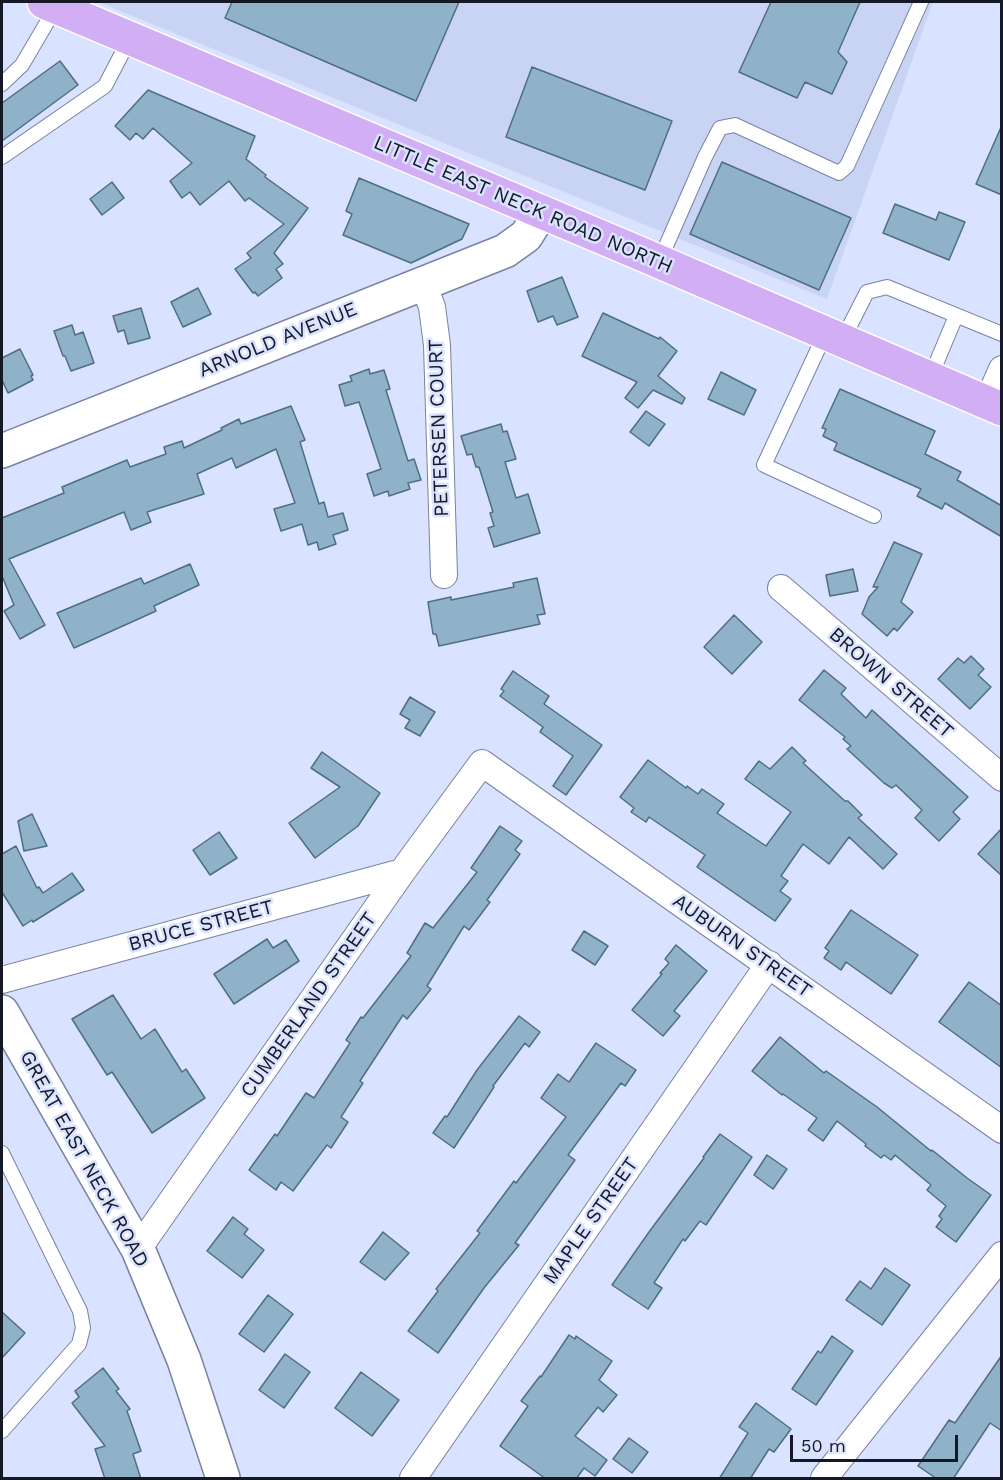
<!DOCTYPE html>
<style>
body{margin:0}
#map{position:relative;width:1003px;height:1480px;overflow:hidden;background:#d9e2fe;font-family:"Work Sans",sans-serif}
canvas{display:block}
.frame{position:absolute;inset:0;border:3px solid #151925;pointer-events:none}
.scale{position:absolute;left:790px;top:1435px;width:168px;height:27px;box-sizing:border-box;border:3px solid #151925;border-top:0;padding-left:8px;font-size:18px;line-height:21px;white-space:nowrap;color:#151925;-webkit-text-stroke:4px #d9e2fe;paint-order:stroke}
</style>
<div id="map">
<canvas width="1003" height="1480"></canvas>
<div class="frame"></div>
<div class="scale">50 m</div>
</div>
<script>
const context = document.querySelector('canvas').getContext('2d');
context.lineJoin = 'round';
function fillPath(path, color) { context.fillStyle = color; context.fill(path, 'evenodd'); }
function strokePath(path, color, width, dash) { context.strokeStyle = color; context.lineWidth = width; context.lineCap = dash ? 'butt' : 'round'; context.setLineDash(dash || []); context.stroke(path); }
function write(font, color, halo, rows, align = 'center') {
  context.font = font + ' "Work Sans",sans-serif'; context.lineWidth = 5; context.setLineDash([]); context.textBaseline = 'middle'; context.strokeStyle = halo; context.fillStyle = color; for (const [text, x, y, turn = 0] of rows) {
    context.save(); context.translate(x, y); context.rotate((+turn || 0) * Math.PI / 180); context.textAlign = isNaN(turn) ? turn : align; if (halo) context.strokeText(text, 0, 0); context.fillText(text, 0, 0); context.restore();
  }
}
const built = new Path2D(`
 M98,2H933L827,299Z`);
const building = new Path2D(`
 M232,2H459L416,101L225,18Z
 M771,2H860L838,52L847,62L832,94L805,82L797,98L739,72Z
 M60,61L78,85L2,141V103Z
 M532,67L672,121L645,190L506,137Z
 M148,90L255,136L246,159L266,175L265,177L308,208L274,253L283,264L276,269L282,278L258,296L255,292L253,293L235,269L251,258L247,253L284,224L249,198L245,201L229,181L200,205L190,192L182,198L170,181L192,163L153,128L143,139L136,133L130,140L115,126Z
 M1002,125V195L976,184Z
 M722,162L851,218L819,290L690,234Z
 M359,178L469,224L462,239L411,263L343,235L352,214L346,211Z
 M112,182L124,198L102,215L90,199Z
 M895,204L936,220L939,212L965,222L949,260L883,233Z
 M562,277L578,317L557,325L553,316L538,322L527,291Z
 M198,288L211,314L183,327L171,302Z
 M141,308L150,338L128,344L124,330L118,332L113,316Z
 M603,313L659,339L660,337L677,351L658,376L685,398L682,404L653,390L638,408L625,398L637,382L582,356Z
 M72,325L75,335L83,332L94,363L71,371L65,356H63L54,331Z
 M20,349L33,375L31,376L33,380L8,393L2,380V358Z
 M369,369L370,374L384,370L390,389L386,390L408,461L414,459L421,480L408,483L410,489L389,496L388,491L374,496L367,474L381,469L359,402L345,406L339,385L352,381L350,376Z
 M721,372L756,390L744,415L708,399Z
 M840,389L935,431L925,454L961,472L957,480L1002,506V537L945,503L942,509L917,496L921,489L834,450L837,443L823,436L826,429L822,428Z
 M291,406L305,440L300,442L319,504L324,502L328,517L343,513L348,530L333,535L336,544L319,550L317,542L308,545L302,524L281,531L274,509L295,503L276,449L236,468L232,458L197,474L204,494L147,512L151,522L131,530L124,512L9,559L45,625L20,639L4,611L14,605L2,576V518L64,493L62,487L127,460L130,467L166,454L164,447L182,441L184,448L222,430L221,428L239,419L241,424Z
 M646,411L665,424L649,446L630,432Z
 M501,424L503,432L507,431L516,459L505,462L516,498L528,494L540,533L494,547L488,528L494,526L490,513L493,512L479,467H476L472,454L467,455L461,436Z
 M894,542L922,554L901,602L913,612L897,631L894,628L887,636L862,614L869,597L878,587H873Z
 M190,564L199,585L154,606L156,611L74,648L57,613L141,578L144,584Z
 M853,569L858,591L830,596L826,575Z
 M537,578L545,614L537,615L540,624L439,646L436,634H433L428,602L451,597V600L514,587L513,583Z
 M734,615L762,642L732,674L704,647Z
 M971,656L984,669L978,675L991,687L970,709L938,679L958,658L964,663Z
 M824,670L846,688L841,694L866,718L872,710L968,797L953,812L960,819L939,841L915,818L922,810L896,785L892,788L884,783L847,749L851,746L843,739L845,737L799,700Z
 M513,671L549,696L544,704L602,745L566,795L553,786L573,756L540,732L543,727L500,696L504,691L501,689Z
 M410,697L435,712L420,736L405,728L410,720L400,714Z
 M792,747L806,761L803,763L845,801H848L862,815L858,818L897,854L883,869L849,837L829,864L803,844L781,876L788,881L780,891L791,899L775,921L697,867L705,855L649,817L646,822L631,812L634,808L620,797L648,760L686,788L687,786L698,794L702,789L724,804L717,813L766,846L791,812L745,779L759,761L770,769Z
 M322,752L380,793L358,826L315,858L289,823L340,787L311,768Z
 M32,814L47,846L24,851L18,821Z
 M500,826L522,841L515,850L520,854L487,900L490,902L469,930L464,926L427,986L431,989L407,1019L403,1015L360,1081L363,1083L341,1117L348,1122L331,1148L327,1145L293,1191L281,1182L276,1190L249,1170L275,1134L277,1136L306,1093L314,1098L350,1043L346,1040L361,1017L363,1018L411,956L407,953L425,923L433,928L477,872L471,868Z
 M1002,828V876L978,854Z
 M219,832L237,858L210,875L193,850Z
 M16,846L37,888L39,887L43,893L72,873L84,890L33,922L32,920L23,926L2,892V854Z
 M851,910L918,955L891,994L846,962L841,970L824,958L829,951L825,948Z
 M584,931L608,946L595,965L572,950Z
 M267,939L273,948L286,940L299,961L234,1004L214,974Z
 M676,945L707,971L674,1011L680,1016L663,1036L632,1010L662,974L660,973L669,963L665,959Z
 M969,982L1002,1006V1068L939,1022Z
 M113,995L141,1039L155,1029L182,1072L186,1069L205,1098L152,1133L112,1072L107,1075L72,1019Z
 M519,1016L540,1032L529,1047L525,1043L493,1086L494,1087L454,1148L433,1133L445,1116L447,1117L477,1070Z
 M780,1037L824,1073L826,1071L877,1107L931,1151L932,1150L967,1178L991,1195L956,1242L936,1227L942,1219L939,1216L946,1206L927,1190L931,1185L895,1155L891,1160L884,1155L881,1158L865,1146L866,1144L837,1121L823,1141L808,1130L817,1118L783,1094L782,1095L752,1071Z
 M596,1043L636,1070L625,1086L621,1083L568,1155L575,1160L515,1243L519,1245L484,1288L438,1353L408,1331L438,1291L436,1289L480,1233L477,1231L514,1181L516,1183L566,1117L541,1098L558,1074L569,1082Z
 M720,1134L752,1157L706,1225L700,1221L685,1241L683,1239L654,1283L662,1288L648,1309L612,1285L649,1232L704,1158L703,1157Z
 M767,1155L787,1169L773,1189L754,1175Z
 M233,1217L248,1229L244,1234L264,1250L242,1278L207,1251Z
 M383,1232L409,1253L385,1280L360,1262Z
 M885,1268L910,1285L882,1325L846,1300L860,1281L871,1289Z
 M268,1295L293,1314L264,1352L239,1334Z
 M2,1312L25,1333L2,1358Z
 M569,1335L575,1339L576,1336L612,1361L599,1380L617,1395L603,1412L598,1407L575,1436L607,1460L595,1476L584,1468L576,1479H546L500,1446L528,1406L521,1401L540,1376L541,1377Z
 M832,1336L853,1351L816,1405L792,1389L818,1351L821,1353Z
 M285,1354L310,1372L284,1408L259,1390Z
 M1002,1355V1431L990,1423L953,1479H937L918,1466L949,1420L955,1423Z
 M103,1368L119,1389L116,1391L130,1409L127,1411L141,1451L133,1454L141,1479H105L95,1449L105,1446L72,1403L79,1397L75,1391Z
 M361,1372L399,1400L372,1436L335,1408Z
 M756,1403L791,1429L774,1452L769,1449L750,1479H719L748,1433L739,1427Z
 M629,1438L648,1452L632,1473L613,1459Z`);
const service = new Path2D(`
 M2,84L22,65L56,7
 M2,157L105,86L130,38
 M659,262L705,157L720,128L735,125L839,173L847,166L921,2
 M825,334L764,465L874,516
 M842,341L867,292L887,287L1002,334
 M930,378L956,316
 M2,1153L80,1311L83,1328L79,1344L2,1431`);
const minor = new Path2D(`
 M423,283L432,307L437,345L444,575
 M987,403L1002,369
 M781,588L1002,778
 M2,980L402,872
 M138,1249L402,872L482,763L1002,1130
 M413,1478L769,964
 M824,1478L1002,1255`);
const tertiary = new Path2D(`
 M2,451L505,251L526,236L541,212`);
const secondary = new Path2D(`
 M2,1012L138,1249L184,1360L223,1478`);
const primary = new Path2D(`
 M44,2L639,253L1002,409`);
const streetNames = [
 ["LITTLE EAST NECK ROAD NORTH",523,205,23],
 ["ARNOLD AVENUE",278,340,-22],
 ["PETERSEN COURT",439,428,-92],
 ["BROWN STREET",891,683,41],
 ["BRUCE STREET",201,926,-15],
 ["AUBURN STREET",742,946,35],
 ["CUMBERLAND STREET",309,1005,-55],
 ["GREAT EAST NECK ROAD",84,1159,61],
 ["MAPLE STREET",591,1221,-55]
];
fillPath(built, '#c9d4f5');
fillPath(building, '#90b2c9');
strokePath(building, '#4e6e83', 1.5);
strokePath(service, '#7982a2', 16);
strokePath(minor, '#7982a2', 28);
strokePath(tertiary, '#7982a2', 36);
strokePath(secondary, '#7982a2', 36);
strokePath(primary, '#fff', 36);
strokePath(service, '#fff', 14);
strokePath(minor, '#fff', 26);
strokePath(tertiary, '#fff', 33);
strokePath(secondary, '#fff', 33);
strokePath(primary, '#d2aff5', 33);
write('20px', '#151925', '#d9e2fe', streetNames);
</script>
